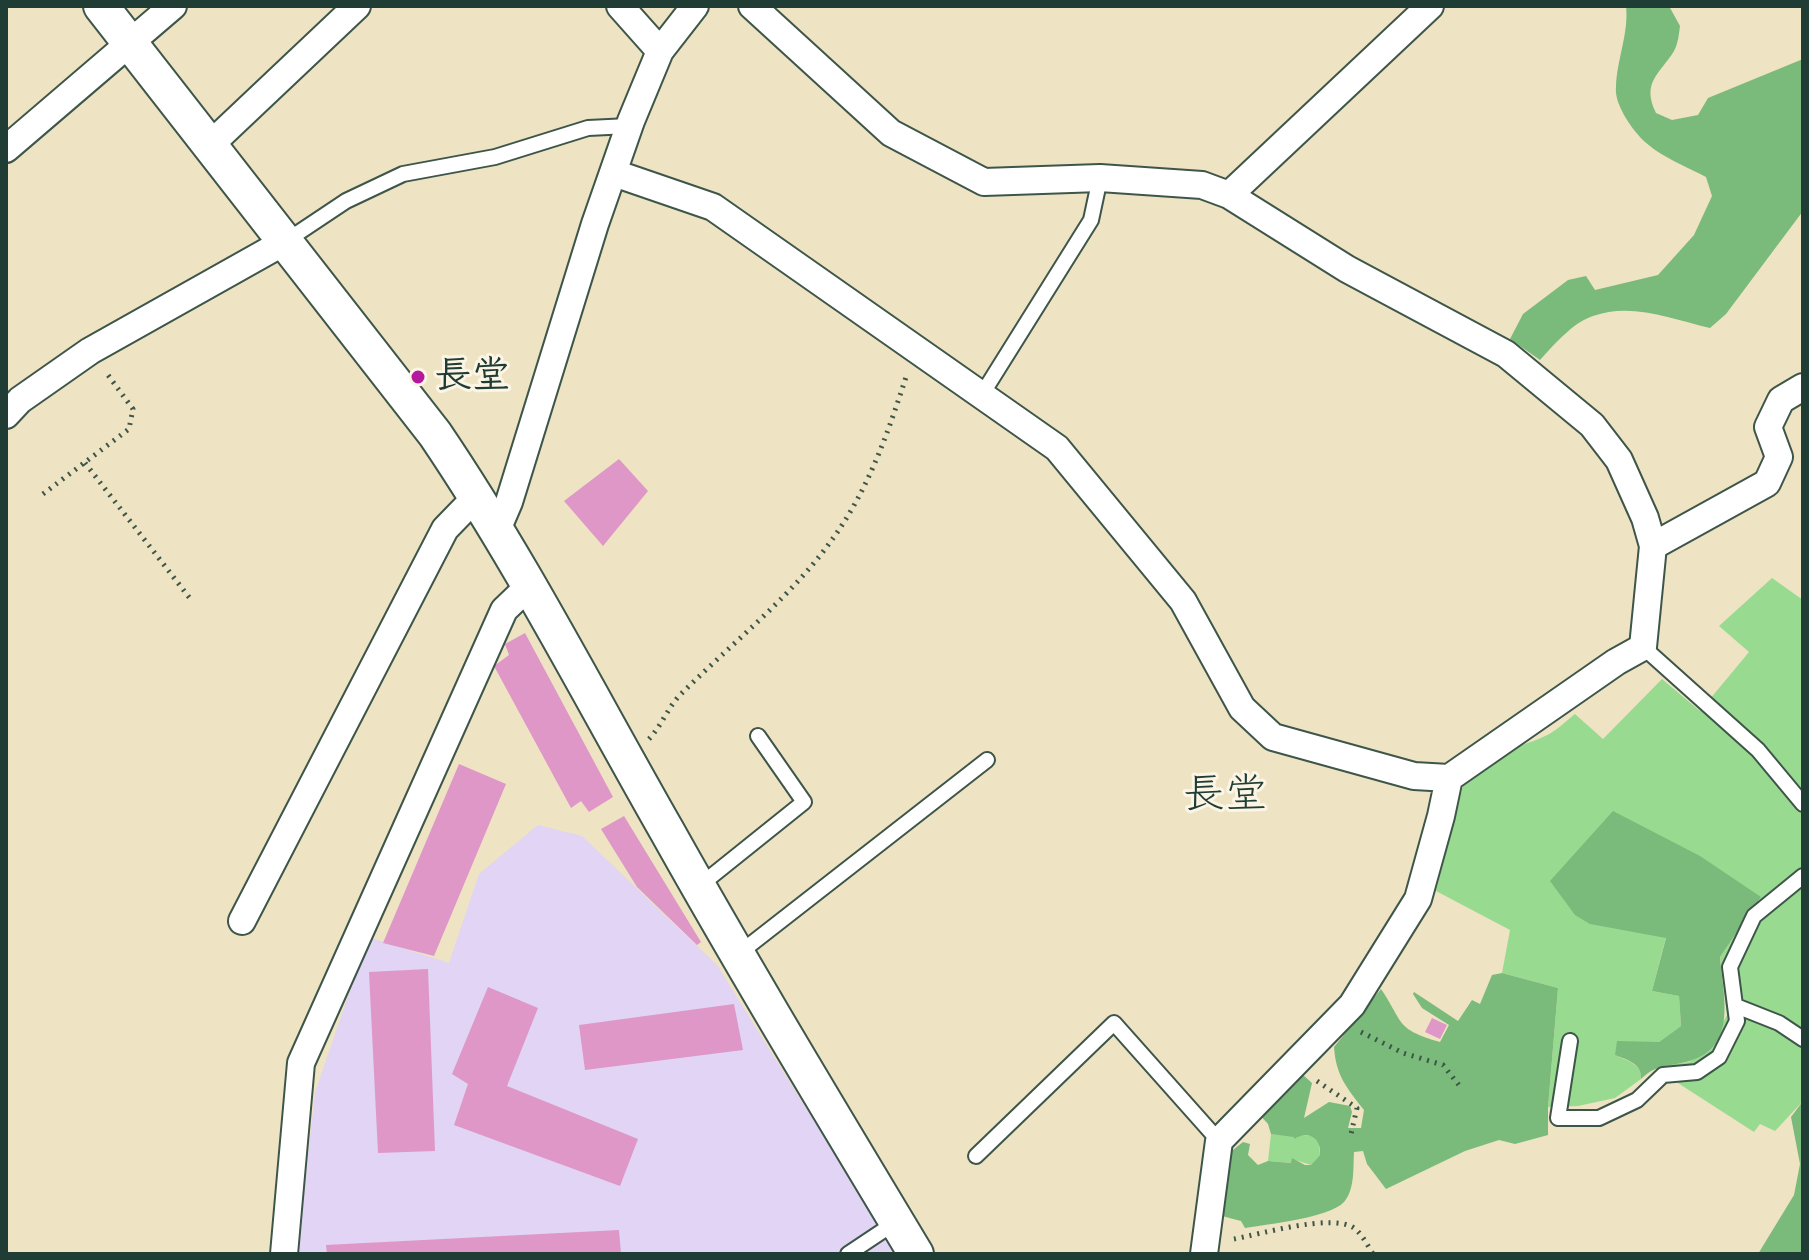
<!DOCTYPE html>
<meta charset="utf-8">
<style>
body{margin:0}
#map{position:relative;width:1809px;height:1260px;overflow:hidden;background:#eee3c3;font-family:Caveat,sans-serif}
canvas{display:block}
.frame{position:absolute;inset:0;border:8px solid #1f3d34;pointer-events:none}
</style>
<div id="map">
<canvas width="1809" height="1260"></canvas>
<div class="frame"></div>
</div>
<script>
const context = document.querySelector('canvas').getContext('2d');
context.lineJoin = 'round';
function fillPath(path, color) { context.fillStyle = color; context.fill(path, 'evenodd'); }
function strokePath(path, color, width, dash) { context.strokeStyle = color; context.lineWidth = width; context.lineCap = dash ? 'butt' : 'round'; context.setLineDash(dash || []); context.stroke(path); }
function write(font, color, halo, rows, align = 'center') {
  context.font = font + ' Caveat,"Klee One",sans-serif'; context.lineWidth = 6; context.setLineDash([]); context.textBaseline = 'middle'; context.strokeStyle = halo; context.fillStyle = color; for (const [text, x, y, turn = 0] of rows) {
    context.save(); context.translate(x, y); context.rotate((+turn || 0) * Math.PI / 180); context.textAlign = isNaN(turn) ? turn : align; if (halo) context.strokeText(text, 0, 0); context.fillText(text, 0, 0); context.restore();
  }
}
const built = new Path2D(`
 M538,825L582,836L717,965L873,1216L894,1254H297L315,1093L368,937L449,963L479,874Z`);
const green = new Path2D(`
 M1772,578L1803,600V1101L1775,1131L1760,1124L1754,1132L1653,1067L1689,1062L1707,1052L1727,1015L1720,957L1761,897L1590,923L1666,937L1652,991L1679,996L1681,1026L1659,1042L1615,1055C1628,1061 1642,1064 1641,1079L1615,1098L1578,1106L1548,1107L1558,988L1502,973L1510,930L1436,891L1463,786C1482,751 1509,752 1543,737C1555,732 1565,722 1575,714L1603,739L1662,679L1700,711L1749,652L1719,626Z
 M1271,1134L1314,1136L1319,1142L1320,1155L1311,1165L1292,1159V1163L1268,1161Z`);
const forest = new Path2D(`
 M1626,6H1669L1680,26C1679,34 1678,44 1674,51C1660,74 1641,82 1656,113L1672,120L1698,115L1708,98L1803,59V211L1726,314L1710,328C1672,319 1631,302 1593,316C1572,323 1555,344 1540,360L1510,339L1523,314L1568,280L1586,276L1595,290L1658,275L1694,235L1712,196L1706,177C1670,158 1645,152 1624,115C1619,105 1615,97 1616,86C1617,59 1629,33 1626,6Z
 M1613,811L1700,856L1761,897L1720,957C1723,996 1739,1049 1686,1062C1665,1067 1657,1064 1641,1079C1642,1063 1627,1060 1615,1055L1617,1041L1659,1042L1681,1026L1679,996L1652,991L1666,938L1590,924L1575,915L1550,881Z
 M1502,973L1558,988L1548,1107V1135L1515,1144L1499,1140L1465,1151L1386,1189L1367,1164L1363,1151L1354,1152C1353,1168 1355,1189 1344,1202C1329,1218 1268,1224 1245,1228L1241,1221L1222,1216L1224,1157L1243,1142L1250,1144L1248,1155L1258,1165L1268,1161L1291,1163L1292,1158L1305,1165H1311L1320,1155C1322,1138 1308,1130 1294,1139V1137L1271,1134L1268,1124L1259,1114L1302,1074L1312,1083L1304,1118L1329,1102L1350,1106L1352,1112L1348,1128H1361L1364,1110C1347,1088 1336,1076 1334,1047L1381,989C1404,1023 1395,1029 1440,1042L1449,1025L1422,1008L1413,994L1414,992L1458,1021L1472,1000L1480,1004L1492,975Z
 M1803,1101V1254H1758L1794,1195L1800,1164L1791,1117Z`);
const building = new Path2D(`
 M619,459L648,491L603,546L564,501Z
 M525,633L613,797L589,812L581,801L571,808L494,666L509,655L505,644Z
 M459,764L506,784L434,956L383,943Z
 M624,816L701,942L697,945L637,887L601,829Z
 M428,969L435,1151L378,1153L369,972Z
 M488,987L538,1008L507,1086L638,1139L620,1186L454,1125L468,1084L452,1074Z
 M734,1004L743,1050L585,1070L579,1025Z
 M1432,1018L1447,1025L1440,1039L1425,1032Z
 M619,1230L621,1254H327L326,1245Z`);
const path = new Path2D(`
 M85,463L192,601
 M43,494L129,429L133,409L105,371
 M649,739C662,725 668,707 681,694C731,644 790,598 831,541C868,491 888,433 907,374
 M1361,1032L1403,1053L1443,1065L1462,1089
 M1317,1081L1357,1108L1351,1134
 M1234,1239C1261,1234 1332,1213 1354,1228C1362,1234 1368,1246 1373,1254`);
const service = new Path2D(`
 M286,241L346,201L403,174L495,157L588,128L629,126
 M981,396L1091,220L1100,178
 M1643,647L1758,750L1803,804
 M698,887L804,802L758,736
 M737,955L987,760
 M1736,1006L1779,1023L1803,1039
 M1570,1041L1558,1118H1599L1637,1100L1663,1075L1697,1072L1719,1057L1737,1021L1730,967L1754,916L1803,876
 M976,1156L1114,1023L1219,1141
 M848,1254L896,1222`);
const minor = new Path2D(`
 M620,6L660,51
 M210,145L357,6
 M6,149L173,6
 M614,173L713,207L1057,448L1183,601L1242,708L1273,737L1414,776L1449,778L1616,662L1643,647L1653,546L1645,518L1619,460L1592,425L1506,354L1347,269L1229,195L1202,185L1100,178L984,182L891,133L752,6
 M1229,195L1430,6
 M6,415L20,400L90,351L286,241
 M497,530L509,502L595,224L631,121L660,51L695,6
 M1653,546L1767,483L1779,457L1768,427L1781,400L1803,387
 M242,921L445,529L477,496
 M284,1254L301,1063L504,610L530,585
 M1204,1254L1219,1141L1352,1005L1418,899L1441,816L1449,778`);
const tertiary = new Path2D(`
 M101,6L435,434C521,561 591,698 667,831C747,974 832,1114 916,1254`);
const markers = [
 [418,377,8,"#b5179e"]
];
const poiNames = [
 ["長堂",434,377]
];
const quarterNames = [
 ["長堂",1225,796]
];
fillPath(built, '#e1d4f4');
fillPath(green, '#99da91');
fillPath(forest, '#7aba7b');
fillPath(building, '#de97c7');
strokePath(service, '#3e5649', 18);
strokePath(minor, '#3e5649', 30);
strokePath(tertiary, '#3e5649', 38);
strokePath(path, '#3e5649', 5, [2, 6]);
strokePath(service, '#fff', 14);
strokePath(minor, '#fff', 26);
strokePath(tertiary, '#fff', 34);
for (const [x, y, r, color] of markers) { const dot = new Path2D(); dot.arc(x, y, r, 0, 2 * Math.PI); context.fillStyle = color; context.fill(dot); strokePath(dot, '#fcf5e5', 3); }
write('bold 38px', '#1f3d34', '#fcf5e5', poiNames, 'left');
write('42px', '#1f3d34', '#fcf5e5', quarterNames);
</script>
